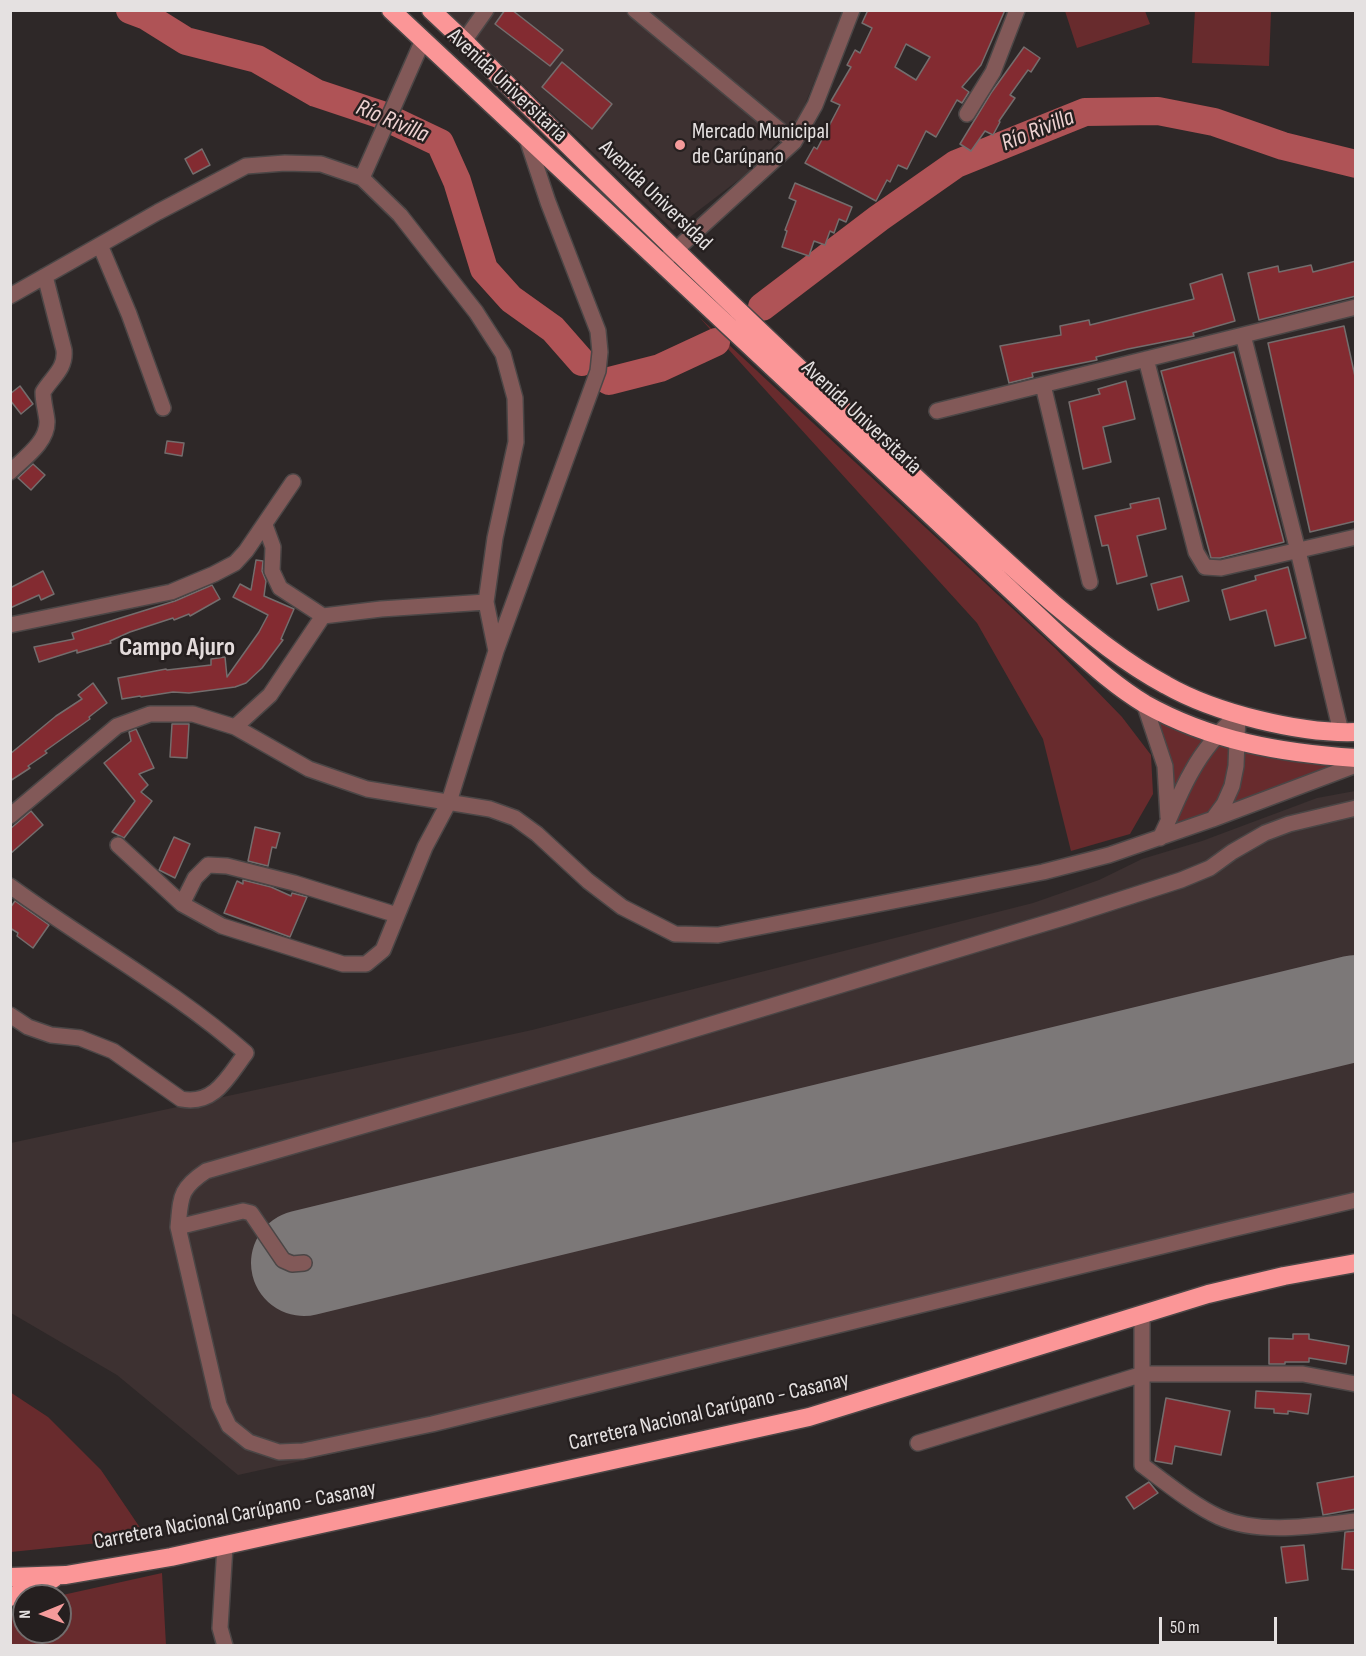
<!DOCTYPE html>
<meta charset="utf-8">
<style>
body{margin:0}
#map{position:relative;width:1366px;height:1656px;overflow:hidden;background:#2e2828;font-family:"Sofia Sans Condensed",sans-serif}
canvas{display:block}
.frame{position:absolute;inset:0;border:12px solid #e5e1e1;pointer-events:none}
.north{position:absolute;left:12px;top:1584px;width:60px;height:60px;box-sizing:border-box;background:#251f1f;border:2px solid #726d6d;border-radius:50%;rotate:269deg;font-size:16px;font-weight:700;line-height:24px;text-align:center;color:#e5e1e1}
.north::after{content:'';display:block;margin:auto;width:21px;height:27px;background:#f59b9b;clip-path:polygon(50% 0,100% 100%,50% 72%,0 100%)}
.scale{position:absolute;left:1159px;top:1617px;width:118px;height:27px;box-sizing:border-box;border:3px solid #e5e1e1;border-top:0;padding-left:8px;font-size:18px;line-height:21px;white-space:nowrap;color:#e5e1e1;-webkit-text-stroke:4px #251f1f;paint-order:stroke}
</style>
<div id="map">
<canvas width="1366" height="1656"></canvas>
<div class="frame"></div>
<div class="north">N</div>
<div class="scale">50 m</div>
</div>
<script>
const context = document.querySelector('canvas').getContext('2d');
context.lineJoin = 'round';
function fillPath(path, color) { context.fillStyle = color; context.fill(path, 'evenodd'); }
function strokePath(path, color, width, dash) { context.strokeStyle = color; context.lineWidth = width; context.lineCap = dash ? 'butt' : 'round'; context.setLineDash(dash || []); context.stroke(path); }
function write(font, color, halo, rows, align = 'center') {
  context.font = font + ' "Sofia Sans Condensed",sans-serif'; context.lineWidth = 5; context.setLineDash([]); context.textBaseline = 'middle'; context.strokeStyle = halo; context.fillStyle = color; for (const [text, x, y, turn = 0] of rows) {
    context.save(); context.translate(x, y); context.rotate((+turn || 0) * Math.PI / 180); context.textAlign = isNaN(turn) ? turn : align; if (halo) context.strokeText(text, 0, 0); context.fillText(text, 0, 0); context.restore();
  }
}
const built = new Path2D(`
 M447,11H843L799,119L749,172L673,230Z
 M1355,791V1206L414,1436L238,1475L117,1375L11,1313V1143L532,1030L1033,903L1099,880L1142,859L1202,841L1317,798Z`);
const green = new Path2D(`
 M1195,10L1271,12L1269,66L1192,63Z
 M1065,11H1145L1150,24L1077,48Z
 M699,317L1055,648L1122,717L1151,755L1153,794L1130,834L1071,851L1043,739L977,623Z
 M1144,703L1179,721L1355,758L1160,838L1167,783Z
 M10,1392L48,1417L101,1470L147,1538L11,1552Z
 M162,1573L166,1645H11V1615L23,1606L24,1632H60V1596H58Z`);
const river = new Path2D(`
 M130,10L146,16L186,41L257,59L316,93L379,114L440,143L457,181L484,269L511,299L553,329L582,362
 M762,307L879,218L956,164L1085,112L1158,111L1214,122L1283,146L1356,164
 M609,381L660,368L716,342`);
const runway = new Path2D(`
 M304,1263L1356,1008`);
const building = new Path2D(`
 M505,10H512L563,50L550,66L495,24Z
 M868,10H1005L981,65L962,87L969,92L962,103L957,100L936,137L926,131L907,169L898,165L890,182L887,180L876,201L805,163L814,147L817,149L840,105L831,101L851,67L847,65L855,50L860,53L872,28L862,23ZM906,44L930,57L916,80L895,67Z
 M1024,47L1040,58L1031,72L1028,70L1010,95L1015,98L999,121L1000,122L993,135L985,131L971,151L960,144L991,93Z
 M562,62L612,104L592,129L542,87Z
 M202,149L210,165L193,174L185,159Z
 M795,183L852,207L846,222L839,219L834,233L830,231L825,245L814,241L809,256L782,247L787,231L785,230L796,201L789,198Z
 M1356,261V296L1259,320L1248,273L1278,266L1279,272L1311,265L1313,272Z
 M1222,274L1235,321L1193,333L1194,336L1128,349L1096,357L1097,360L1032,373L1033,377L1009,383L1000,346L1061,335L1060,326L1089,320L1090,325L1194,299L1190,284Z
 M1344,326L1356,381V521L1310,532L1268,343Z
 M1234,352L1284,542L1220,558H1211L1161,371Z
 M1126,381L1135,419L1103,427L1111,462L1083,469L1069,402L1100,394L1098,389Z
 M20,386L33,404L21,414L10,400V394Z
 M167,441L184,443L182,456L165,453Z
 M33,464L45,475L31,490L18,478Z
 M1159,498L1166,529L1137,536L1147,576L1117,584L1108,545L1102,546L1095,516L1131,508L1130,504Z
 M256,560L263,561L262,571L266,581L264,596L294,609L281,639L283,640L262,668L246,683L235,687L189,693L173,692L141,697L140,696L122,699L118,678L166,669L167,670L211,665V659L225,657L227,677L259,632L268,615L233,597L240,584L251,590Z
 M1288,567L1306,638L1275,646L1266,610L1230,620L1222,590L1256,580L1255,576Z
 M43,571L54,594L41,600L39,595L10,608V588Z
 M1182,576L1189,601L1158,610L1151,584Z
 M212,585L220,599L190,616L189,614L174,620L173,618L130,632L110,641L111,643L77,653V650L39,662L34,647L74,639L72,633L175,601Z
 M93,683L107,703L89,717L90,719L45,751L47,753L28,766L30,768L10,781V754L56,716L82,699L78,695Z
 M172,724H189L187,758L170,757Z
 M136,729L154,768L139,774L148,785L141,792L152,801L124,838L112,832L135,801L104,763L131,741L129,732Z
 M31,811L43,825L10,854V829Z
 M255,827L280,833L276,848L272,847L268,866L248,861Z
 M174,837L190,844L175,878L159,870Z
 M243,880L271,887L291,896L292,893L307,897L290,937L224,913L237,881L243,884Z
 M15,901L49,925L33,948L17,936L18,933L10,928V908Z
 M1293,1334H1309V1339L1349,1346L1346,1364L1309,1358V1362H1285V1364H1269V1338L1293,1339Z
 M1256,1391L1311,1394L1308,1414L1288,1411V1414L1274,1413V1409L1255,1408Z
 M1166,1398L1230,1411L1221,1455L1175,1446L1172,1464L1155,1461Z
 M1356,1476V1509L1323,1515L1317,1483Z
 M1149,1482L1158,1493L1134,1509L1126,1497Z
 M1356,1531V1570L1342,1569L1345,1532Z
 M1304,1545L1308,1580L1286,1583L1281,1547Z`);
const minor = new Path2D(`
 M635,10L794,142
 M464,41L486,10
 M967,114L993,72L1017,10
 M362,178L423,40
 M100,245L129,314L163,408
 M668,257L794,142L815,105L852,10
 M10,296L158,212L246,166L285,163L321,164L362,178L400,215L476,312L503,354L515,398L516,442L495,538L486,602L496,651L449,802L425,847L383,950L366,964H343L222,926L182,904L118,845
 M1243,335L1298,551L1341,732
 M1146,359L1196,552L1205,567L1221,568L1356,537
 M1043,385L1090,582
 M937,411L1356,307
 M10,472C24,458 48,442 47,421C46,411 43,402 43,392C52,377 66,369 64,350L45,276
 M265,525L273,547L272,571L280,588L323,616L381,609L486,602
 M10,625L171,592L214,574L235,563L246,551L293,482
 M496,651L598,371L600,352L598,331L548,202L527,139
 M1144,703L1165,766L1168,817
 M235,727L270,695L323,616
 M1356,808L1289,824L1265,833L1232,852L1210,868L1181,880L1066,917L626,1050L206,1171C179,1189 181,1197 178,1227L219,1405L229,1426L249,1442L279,1452L303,1451L432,1424L1232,1229L1356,1200
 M10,816L117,726L150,714H193L235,727L309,769L367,789L490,809L515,818L537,834L588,881L622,907L675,934L718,935L1043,872L1109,855L1213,819L1224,804L1232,786L1236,766L1238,714
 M1213,819L1356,765
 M1160,838C1171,817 1179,793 1192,771C1204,749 1220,731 1238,714
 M10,886C88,943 173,989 246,1053C229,1075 215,1106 181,1099L113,1051L80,1038L51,1035L28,1027L10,1015
 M182,904L195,878L208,865L227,866L294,883L397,915
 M178,1227L243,1211L251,1213L283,1260L292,1264L304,1263
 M1142,1314V1465C1165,1482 1193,1505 1219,1517C1259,1535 1313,1526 1356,1521
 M918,1443L1143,1374H1303L1356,1384
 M225,1646L220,1628L225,1546`);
const highway = new Path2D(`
 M391,10L1063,639C1089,662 1115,686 1145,704C1211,741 1281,753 1356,758
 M431,10L464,41C606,185 752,325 900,463C951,510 1001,558 1054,604C1090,634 1125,663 1166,685C1215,713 1300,734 1356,732
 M10,1577L66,1575L171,1557L809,1417L1208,1294L1284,1276L1356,1263
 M10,1597L53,1579`);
const markers = [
 [680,145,6,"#f59b9b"]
];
const streetNames = [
 ["Avenida Universitaria",507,86,43],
 ["Avenida Universidad",655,196,44],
 ["Avenida Universitaria",861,418,43],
 ["Carretera Nacional Carúpano - Casanay",709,1412,-13],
 ["Carretera Nacional Carúpano - Casanay",235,1516,-11]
];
const poiNames = [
 ["Mercado Municipal",692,132],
 ["de Carúpano",692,157]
];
const waterNames = [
 ["Río Rivilla",392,122,23],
 ["Río Rivilla",1038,131,-22]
];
const quarterNames = [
 ["Campo Ajuro",177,648]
];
fillPath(built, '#3d3131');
fillPath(green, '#682b2d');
strokePath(river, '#af5356', 28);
strokePath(runway, '#7c7878', 106);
fillPath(building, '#832b31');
strokePath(building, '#746d6d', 1.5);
strokePath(minor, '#4b4646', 18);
strokePath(highway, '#4b4646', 21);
strokePath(minor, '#825958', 15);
strokePath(highway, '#fb9697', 18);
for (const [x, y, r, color] of markers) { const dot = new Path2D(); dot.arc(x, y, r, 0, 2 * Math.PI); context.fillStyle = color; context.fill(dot); strokePath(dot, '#251f1f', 2); }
write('22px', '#e5e1e1', '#251f1f', streetNames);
write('22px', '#e5e1e1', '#251f1f', poiNames, 'left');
write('italic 24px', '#edd2d1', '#251f1f', waterNames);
write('bold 26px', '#e3dbdb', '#251f1f', quarterNames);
</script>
